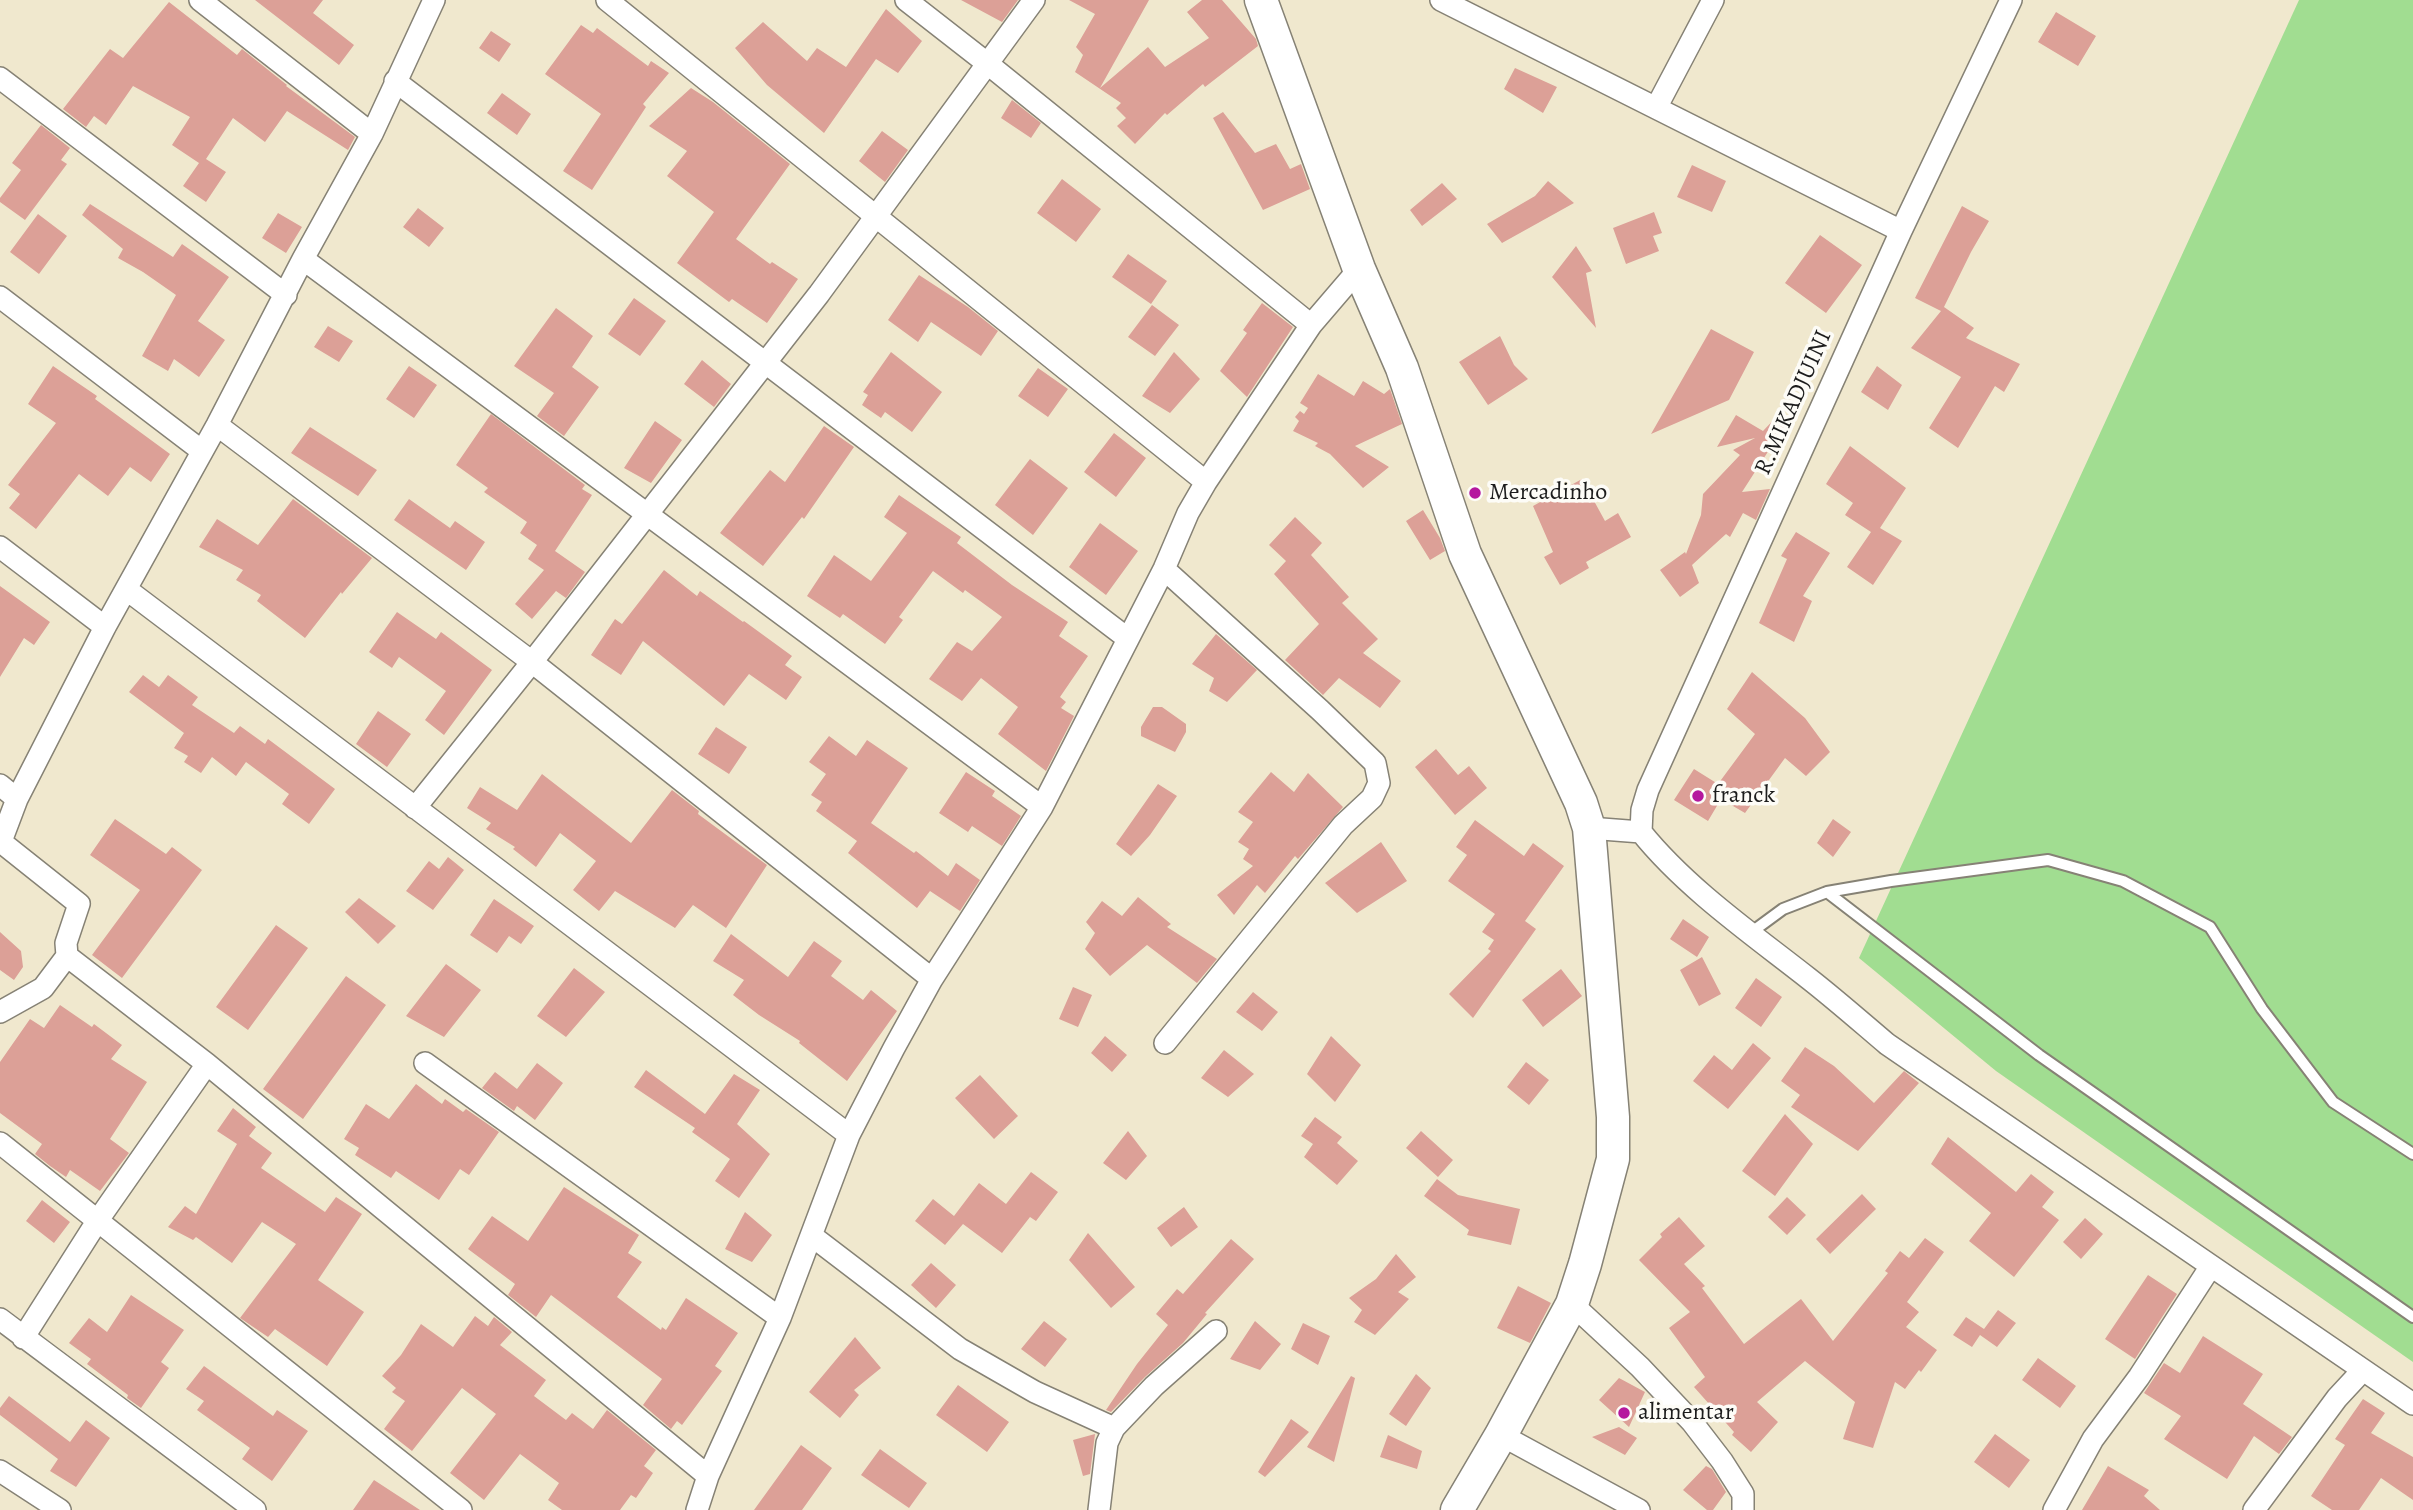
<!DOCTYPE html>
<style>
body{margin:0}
canvas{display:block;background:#f0e8ce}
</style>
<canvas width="2413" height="1510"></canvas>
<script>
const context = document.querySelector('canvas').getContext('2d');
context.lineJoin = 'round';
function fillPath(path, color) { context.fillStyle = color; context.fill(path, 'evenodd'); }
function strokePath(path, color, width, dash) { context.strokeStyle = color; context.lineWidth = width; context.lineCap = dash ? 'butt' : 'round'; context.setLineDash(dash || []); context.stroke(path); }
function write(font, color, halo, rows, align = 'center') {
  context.font = font + ' Alegreya,serif'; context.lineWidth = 7; context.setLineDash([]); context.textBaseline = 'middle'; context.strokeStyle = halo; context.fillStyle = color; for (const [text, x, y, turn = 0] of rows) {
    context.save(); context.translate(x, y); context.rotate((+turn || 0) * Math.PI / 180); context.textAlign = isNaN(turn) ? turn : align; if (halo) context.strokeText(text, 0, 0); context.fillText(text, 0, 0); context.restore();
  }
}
const green = new Path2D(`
 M2299,0H2413V1362L1996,1071L1859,958Z`);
const building = new Path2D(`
 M255,0H323L313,13L354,45L339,65Z
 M961,0H1018L1002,22Z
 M1069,0H1149L1100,88L1148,47L1165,67L1209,38L1187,12L1202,0H1222L1256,39L1258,46L1205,87L1203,84L1167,115L1165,113L1135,144L1117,126L1126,118L1116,108L1121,103L1075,72L1083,55L1076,47L1095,14Z
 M169,2L237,55L242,49L287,85L286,86L355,137L348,150L287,111L265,142L233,118L206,159L226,172L206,202L183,186L199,163L172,145L190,117L133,86L106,125L94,116L86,127L63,109L110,49L123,58Z
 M886,9L922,41L898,73L876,59L824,133L767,85L735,48L763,22L807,61L817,48L846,67Z
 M2056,12L2096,36L2078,66L2038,42Z
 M581,25L593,33L597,28L648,66L651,61L669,73L643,104L646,107L592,190L563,171L601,114L545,74Z
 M491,31L511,44L499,62L479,48Z
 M1515,68L1557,87L1543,113L1504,89Z
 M691,88L713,102L790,164L736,239L770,264L772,262L798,279L767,323L732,299L729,302L677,263L714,212L667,176L687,151L649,126Z
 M502,93L531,114L517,135L487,113Z
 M1012,100L1041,123L1031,138L1001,118Z
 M1223,112L1255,153L1276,144L1290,169L1301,164L1310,189L1263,210L1213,118Z
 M41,125L70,148L61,160L67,164L25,220L0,202V198L21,170L12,163Z
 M882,131L908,150L885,182L859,161Z
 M1692,165L1726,181L1712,212L1677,197Z
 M1062,179L1101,209L1076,242L1037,213Z
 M1548,181L1574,203L1502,243L1487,224L1535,196Z
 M1442,183L1457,199L1422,226L1410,210Z
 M90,204L173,257L182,244L229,277L198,321L225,340L199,377L174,359L168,371L142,356L176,295L143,272L118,258L123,249L82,215Z
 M1962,206L1989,221L1971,252L1943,309L1944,307L1974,328L1966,338L2020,364L2004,392L1995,386L1958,448L1929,428L1961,377L1911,348L1941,311L1915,298Z
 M418,208L444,228L429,247L403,227Z
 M1654,212L1662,233L1653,236L1659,251L1626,264L1613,228Z
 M278,213L302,227L286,253L262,238Z
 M38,214L67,236L39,274L10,252Z
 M1820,235L1862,265L1826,313L1785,283Z
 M1576,246L1592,271L1586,273L1596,328L1552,277Z
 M1128,254L1167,281L1151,304L1112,277Z
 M919,275L968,307L998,331L981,356L931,322L918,342L888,320Z
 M634,298L666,321L640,356L608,334Z
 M1262,303L1293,327L1247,397L1220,371L1247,333L1243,330Z
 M1152,305L1179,325L1155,356L1128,337Z
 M556,308L593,336L572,367L599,387L564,436L537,416L554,393L514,366Z
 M328,326L353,341L339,362L314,347Z
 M1711,329L1754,352L1729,400L1651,434Z
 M1500,336L1514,365L1528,379L1488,405L1459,362Z
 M891,352L942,392L912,432L885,412L881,418L862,405L868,395L863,392Z
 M1174,352L1200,379L1170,413L1142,396Z
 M702,360L731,384L714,407L684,384Z
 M53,366L97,396L95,399L170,454L151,482L130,467L108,496L79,474L36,529L9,508L20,494L8,485L56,423L28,404Z
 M409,366L437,385L414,418L386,399Z
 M1877,366L1902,385L1888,410L1861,392Z
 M1038,368L1068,389L1048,417L1018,396Z
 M1318,374L1354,396L1363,381L1384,394L1390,389L1402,424L1355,446L1389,467L1363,488L1330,454L1315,446L1318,443L1293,431L1299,421L1295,417L1300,411L1304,414L1308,408L1300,403Z
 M1780,413L1789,419L1742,492L1770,489L1756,520L1743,513L1730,537L1726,534L1692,565L1699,583L1680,597L1660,570L1685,552L1686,554L1701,515L1703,494L1740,455L1733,450L1755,438L1717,447L1736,415L1763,431Z
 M491,414L585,485L582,489L592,495L555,551L585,572L566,598L556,591L532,619L515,604L544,570L528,559L537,545L520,533L527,522L484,492L488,488L456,465Z
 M655,421L682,440L651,483L624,468Z
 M824,426L854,447L804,519L802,517L763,566L720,533L770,470L785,482Z
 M310,427L377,470L358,496L291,453Z
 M1114,433L1146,458L1116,497L1084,472Z
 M1850,446L1906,488L1880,528L1902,541L1873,585L1847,567L1871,532L1845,515L1853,503L1826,484Z
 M1030,459L1068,488L1033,535L995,505Z
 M1582,479L1605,521L1618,513L1631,537L1586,562L1589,568L1560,585L1544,557L1553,552L1533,506Z
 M899,495L961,537L957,543L1012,585L1068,622L1059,636L1088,656L1060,697L1066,702L1061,708L1074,716L1046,771L998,734L1018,707L981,678L962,701L929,679L957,642L972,651L1002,617L965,590L963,593L933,571L899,617L903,620L885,644L843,614L840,618L807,596L834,555L871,581L907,533L884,517Z
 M293,499L372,558L342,594L341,592L305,638L257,601L261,595L236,580L243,570L199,547L217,519L258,545Z
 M409,499L450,528L455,521L485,542L466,570L394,520Z
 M1423,510L1440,538L1445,551L1430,560L1406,521Z
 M1295,517L1322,543L1311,555L1349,597L1342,603L1378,639L1363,653L1401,681L1380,708L1339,678L1323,695L1285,660L1319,624L1274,574L1286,561L1269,545Z
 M1100,523L1138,551L1106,595L1069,567Z
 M1796,532L1830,553L1803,596L1812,601L1794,642L1759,623L1787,559L1781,556Z
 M664,570L697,596L700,591L743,622L744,621L792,656L785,665L802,677L786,700L749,674L724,706L643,641L621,675L591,655L615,619L622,624Z
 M0,586L50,622L34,645L24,638L0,677Z
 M397,612L436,639L441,632L492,670L444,735L425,720L446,691L399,657L392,668L369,652Z
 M1216,634L1257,670L1227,702L1209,691L1214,678L1192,664Z
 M1752,672L1805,718L1830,752L1806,776L1785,758L1745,813L1721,799L1708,821L1674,800L1694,769L1718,784L1755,734L1727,709Z
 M143,675L159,687L168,675L198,697L192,705L234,733L240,726L265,744L268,739L335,789L309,824L282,804L289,794L246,762L236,776L212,757L201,773L184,762L188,756L174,748L184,733L129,692Z
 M1153,707H1162L1186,724V732L1175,752L1141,736V727Z
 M378,711L411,734L387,767L356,744Z
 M716,727L747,747L729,774L698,754Z
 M829,736L856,756L867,740L908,768L871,823L914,853L916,851L948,876L956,863L980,880L960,911L930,891L917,908L848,853L857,841L816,811L822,802L811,795L826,774L809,762Z
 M1436,749L1458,775L1469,766L1487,788L1455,815L1415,767Z
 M966,772L995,791L992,796L1021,816L1002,846L972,826L968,832L939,813Z
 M1271,772L1294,792L1308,773L1343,807L1298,859L1295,856L1265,893L1257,885L1234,915L1217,895L1253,866L1243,859L1249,849L1238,842L1253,822L1238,812Z
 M542,774L631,843L672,790L699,811L698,814L767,865L726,928L693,905L675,928L615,891L599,911L573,890L596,861L560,833L536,867L513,849L515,847L486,829L491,823L467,808L480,787L517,810Z
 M1158,784L1177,796L1150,835L1131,856L1116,844Z
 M115,819L166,854L172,847L202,870L122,978L92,955L140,890L90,855Z
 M1833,819L1851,832L1833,857L1817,843Z
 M1475,820L1524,856L1533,843L1564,866L1525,921L1536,929L1473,1018L1449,994L1491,951L1488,949L1494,940L1482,932L1495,914L1448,881L1467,855L1456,847Z
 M1381,842L1407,881L1357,913L1325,883Z
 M448,857L464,870L433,910L406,891L429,861L439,869Z
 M1138,897L1171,924L1167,927L1217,959L1197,983L1147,945L1110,976L1085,949L1095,933L1086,922L1102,901L1122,916Z
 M359,898L396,926L378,944L345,912Z
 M494,899L534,926L521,944L509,936L497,953L470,935Z
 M1683,919L1709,937L1697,957L1670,939Z
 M276,925L308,948L248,1030L216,1007Z
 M0,932L21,951L23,967L14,980L0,970Z
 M731,934L788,977L814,941L842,961L831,976L863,1000L871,990L897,1011L847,1081L799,1043L800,1041L759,1015L733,995L744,980L713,961Z
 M1702,957L1721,994L1699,1006L1680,970Z
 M446,964L481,990L444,1037L406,1016Z
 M574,968L605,992L566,1037L537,1016Z
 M1561,969L1582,996L1543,1027L1522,1000Z
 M346,976L386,1005L303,1119L263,1089Z
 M1756,978L1782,997L1761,1027L1735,1008Z
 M1073,987L1092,995L1078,1027L1059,1019Z
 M1253,992L1278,1012L1262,1031L1236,1012Z
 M60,1005L92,1027L94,1024L122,1045L111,1059L147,1082L110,1139L129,1153L100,1191L70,1170L66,1177L50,1166L35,1154L42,1144L0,1113V1062L30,1019L44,1028Z
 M1105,1036L1127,1055L1112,1072L1091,1053Z
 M1331,1036L1361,1065L1335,1102L1307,1074Z
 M1753,1043L1771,1058L1728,1109L1693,1081L1714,1055L1732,1070Z
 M1805,1047L1834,1066L1874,1103L1904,1071L1919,1083L1858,1151L1791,1107L1800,1095L1781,1081Z
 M1224,1050L1254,1074L1228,1097L1201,1078Z
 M1526,1062L1549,1080L1529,1105L1507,1087Z
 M537,1063L563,1083L535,1120L517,1106L514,1111L482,1088L495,1072L517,1089Z
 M646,1070L705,1114L734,1074L760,1090L737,1124L770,1154L739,1198L715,1181L730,1159L692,1132L695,1128L634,1087Z
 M980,1075L1018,1116L994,1139L955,1098Z
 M416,1084L442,1104L445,1099L463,1112L466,1109L499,1132L469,1175L460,1169L439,1200L396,1171L391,1178L355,1155L359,1148L344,1139L366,1104L389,1119Z
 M233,1108L256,1127L249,1136L272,1153L261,1168L325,1212L336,1197L362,1214L318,1280L364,1312L327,1366L275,1329L268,1337L240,1318L296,1244L262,1222L232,1263L196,1237L193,1240L168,1227L185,1206L196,1214L237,1144L217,1131Z
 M1785,1114L1813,1144L1775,1196L1742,1171Z
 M1315,1117L1342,1137L1337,1143L1358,1161L1337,1185L1304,1157L1313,1144L1301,1136Z
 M1128,1131L1147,1156L1126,1180L1103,1163Z
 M1421,1131L1453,1160L1438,1177L1406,1148Z
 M1948,1137L2016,1192L2031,1174L2054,1192L2042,1207L2059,1220L2014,1277L1969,1241L1991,1213L1931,1164Z
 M1031,1172L1058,1192L1036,1221L1030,1217L1002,1253L963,1224L945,1245L915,1221L933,1199L954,1216L979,1183L1006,1204Z
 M1437,1179L1458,1195L1520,1209L1511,1245L1467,1235L1469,1230L1424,1196Z
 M564,1187L639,1235L628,1253L642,1262L617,1297L661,1330L662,1327L666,1330L686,1298L738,1333L715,1366L722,1371L682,1425L677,1421L671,1429L643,1405L662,1379L551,1295L536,1317L531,1313L508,1295L515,1284L468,1249L492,1216L528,1241Z
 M1862,1194L1876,1209L1830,1254L1816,1239Z
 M1787,1197L1806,1215L1787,1235L1768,1217Z
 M42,1200L70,1222L54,1243L26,1221Z
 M1184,1207L1198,1227L1171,1247L1157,1228Z
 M745,1212L772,1235L752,1262L725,1249Z
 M1679,1217L1705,1246L1684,1264L1705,1286L1702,1288L1744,1344L1801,1299L1833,1341L1888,1273L1885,1271L1900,1251L1909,1258L1925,1238L1944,1252L1907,1302L1919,1312L1906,1327L1937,1350L1921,1372L1919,1370L1905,1389L1895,1382L1873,1448L1843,1439L1855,1402L1805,1361L1757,1402L1778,1422L1751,1452L1732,1435L1734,1432L1694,1387L1705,1377L1669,1328L1690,1312L1639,1260L1662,1237L1660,1234Z
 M2085,1218L2103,1234L2081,1259L2063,1242Z
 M1088,1233L1135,1287L1111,1308L1069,1260Z
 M1231,1239L1254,1259L1205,1313L1207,1314L1183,1343L1145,1377L1111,1412L1106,1410L1137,1364L1168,1325L1156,1314L1177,1289L1183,1294Z
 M1396,1254L1416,1277L1398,1292L1409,1299L1375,1335L1354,1322L1362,1310L1349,1298L1376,1279Z
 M931,1263L956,1285L936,1308L911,1285Z
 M2148,1275L2177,1294L2135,1359L2105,1339Z
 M1518,1286L1551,1303L1530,1343L1497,1328Z
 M131,1295L184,1330L161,1362L169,1368L141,1408L127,1398L128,1395L87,1364L91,1359L69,1343L89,1318L107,1332Z
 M1998,1310L2016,1323L1997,1347L1980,1335L1972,1347L1953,1335L1966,1317L1984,1329Z
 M475,1316L488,1326L494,1317L512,1332L500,1345L546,1380L534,1396L566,1420L572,1413L593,1429L607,1410L656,1450L644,1466L653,1473L636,1498L631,1495L620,1510H562L548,1500L559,1483L520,1454L484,1500L450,1473L496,1414L462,1388L412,1451L384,1429L405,1401L392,1392L396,1388L382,1376L401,1355L421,1324L453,1347Z
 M1044,1321L1067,1339L1045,1367L1021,1349Z
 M1255,1321L1281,1344L1260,1370L1230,1359Z
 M1303,1323L1330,1336L1318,1365L1291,1349Z
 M2203,1336L2263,1374L2243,1404L2292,1437L2279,1454L2254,1436L2227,1479L2164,1439L2181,1416L2144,1393L2164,1363L2180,1373Z
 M855,1337L881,1368L854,1390L859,1395L840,1418L809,1392Z
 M2038,1358L2076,1386L2060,1408L2022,1380Z
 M204,1366L273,1416L277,1410L308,1431L272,1481L242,1459L250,1448L197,1410L204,1401L186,1389Z
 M1416,1374L1431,1388L1406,1426L1389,1414Z
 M1351,1376L1355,1378L1334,1462L1307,1447Z
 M1619,1378L1645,1392L1629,1427L1599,1400Z
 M958,1385L1009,1422L987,1452L936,1415Z
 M9,1396L70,1442L86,1420L110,1438L76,1487L50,1471L58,1459L0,1415V1408Z
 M2363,1399L2385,1413L2371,1433L2413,1457V1500L2381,1478L2359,1510H2332L2311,1496L2345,1445L2335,1439Z
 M1291,1419L1309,1432L1265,1477L1258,1472Z
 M1619,1427L1637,1438L1625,1455L1592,1437Z
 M1095,1434L1090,1474L1083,1476L1073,1440Z
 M1995,1434L2030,1460L2009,1488L1974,1462Z
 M1388,1435L1422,1451L1417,1469L1380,1457Z
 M801,1445L832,1468L802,1510H754Z
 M880,1449L927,1483L909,1508L861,1475Z
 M1706,1466L1712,1469L1726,1492L1713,1510H1707L1683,1490Z
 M2108,1466L2149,1490L2144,1496L2160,1510H2082Z
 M374,1480L420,1510H353Z`);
const lane = new Path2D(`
 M1827,892L2039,1055L2413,1317
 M1749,934L1783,909L1827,892L1891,881L2048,860L2123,881L2210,927L2262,1009L2333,1102L2413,1154`);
const street = new Path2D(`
 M200,0L372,134
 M607,0L1206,482
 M906,0L988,64L1311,325
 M1441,0L1901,231
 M0,78L286,295
 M395,81L1127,638
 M1656,108L1713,0
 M303,259L1042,807
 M0,297L202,451
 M217,425L532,662L932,979
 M0,547L105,627
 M1164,569L1320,710L1375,763L1379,783L1372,798L1343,825L1165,1043
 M126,589L849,1135
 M0,785L17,799
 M415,808L532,662L819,294L1034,0
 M1589,828L1641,832C1686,888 1752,934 1808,978C1835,999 1861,1022 1887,1044L2413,1404
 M1641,832L1642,810L1648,790L1901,231L2011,0
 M1,842L79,904L66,943L67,956L207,1064L708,1476
 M0,844L17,799L105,627L217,425L303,259L372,134L434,0
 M0,1012L43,988L67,956
 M425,1063L780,1318
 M0,1143L461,1510
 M812,1236L960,1349L1035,1392L1114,1428
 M1572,1304L1640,1367L1692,1422L1722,1461L1743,1494V1510
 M0,1319L255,1510
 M23,1338L98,1220L207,1064
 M1501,1435L1639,1510
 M0,1471L60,1510
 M697,1510L708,1476L780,1318L849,1135L894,1048L932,979L1042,807L1164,569L1188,513L1206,482L1311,325L1359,269
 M1099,1510L1107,1443L1114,1428L1154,1386L1216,1331
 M2054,1510L2093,1439L2139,1377L2211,1266
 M2254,1510L2337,1398L2363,1370`);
const secondary = new Path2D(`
 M1261,0L1359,269L1402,368L1465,554L1581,803L1589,828L1613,1117V1159L1585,1264L1572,1304L1501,1435L1457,1510`);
const markers = [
 [1475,493,7,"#b5179e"],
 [1698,796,7,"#b5179e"],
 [1624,1413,7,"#b5179e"]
];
const streetNames = [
 ["R.MIKADJUINI",1794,403,-66]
];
const poiNames = [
 ["Mercadinho",1489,493],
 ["franck",1712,796],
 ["alimentar",1638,1413]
];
fillPath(green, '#a1dd91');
fillPath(building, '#dca097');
strokePath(lane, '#868275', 14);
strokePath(street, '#868275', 24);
strokePath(secondary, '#868275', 35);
strokePath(lane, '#fff', 10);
strokePath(street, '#fff', 21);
strokePath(secondary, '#fff', 32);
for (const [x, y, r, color] of markers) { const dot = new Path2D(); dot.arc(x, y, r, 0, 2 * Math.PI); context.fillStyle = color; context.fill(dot); strokePath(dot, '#fdfcf7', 2.5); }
write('24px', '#1c1c1c', '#fdfcf7', streetNames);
write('24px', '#1c1c1c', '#fdfcf7', poiNames, 'left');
</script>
